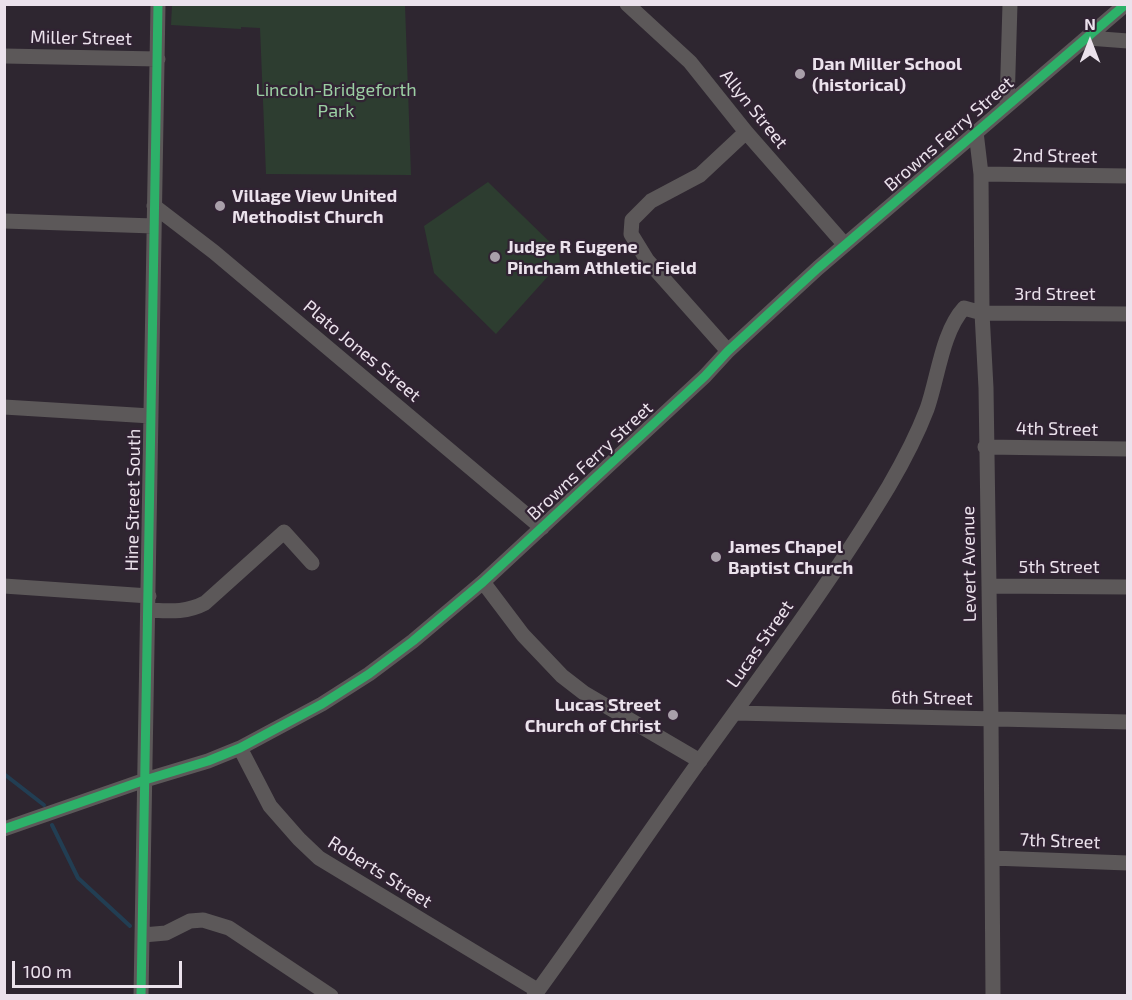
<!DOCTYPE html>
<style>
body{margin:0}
#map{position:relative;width:1132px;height:1000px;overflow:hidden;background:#2e2630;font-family:"Exo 2",sans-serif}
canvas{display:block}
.frame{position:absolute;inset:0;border:6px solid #ebe2ec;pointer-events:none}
.north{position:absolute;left:1060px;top:12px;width:60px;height:60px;-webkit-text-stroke:4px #312333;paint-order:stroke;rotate:0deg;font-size:16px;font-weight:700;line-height:24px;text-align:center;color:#ebe2ec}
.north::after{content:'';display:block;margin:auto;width:21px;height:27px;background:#ebe2ec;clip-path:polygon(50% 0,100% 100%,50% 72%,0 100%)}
.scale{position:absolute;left:12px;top:961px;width:170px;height:27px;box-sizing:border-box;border:3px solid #ebe2ec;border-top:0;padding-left:8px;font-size:18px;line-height:21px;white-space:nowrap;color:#ebe2ec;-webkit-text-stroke:4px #312333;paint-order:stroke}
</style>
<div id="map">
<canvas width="1132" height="1000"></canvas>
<div class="frame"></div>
<div class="north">N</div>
<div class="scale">100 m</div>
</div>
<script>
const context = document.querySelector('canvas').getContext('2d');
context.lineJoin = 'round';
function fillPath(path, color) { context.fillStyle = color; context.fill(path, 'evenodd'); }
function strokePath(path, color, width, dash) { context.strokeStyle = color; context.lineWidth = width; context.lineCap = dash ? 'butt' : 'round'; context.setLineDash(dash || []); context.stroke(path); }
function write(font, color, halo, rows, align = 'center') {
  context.font = font + ' "Exo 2",sans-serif'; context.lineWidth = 4.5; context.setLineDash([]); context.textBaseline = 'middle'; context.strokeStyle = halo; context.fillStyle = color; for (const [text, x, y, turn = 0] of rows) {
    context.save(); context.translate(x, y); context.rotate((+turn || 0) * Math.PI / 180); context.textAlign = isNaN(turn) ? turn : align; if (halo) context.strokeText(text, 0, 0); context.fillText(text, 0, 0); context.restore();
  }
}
const green = new Path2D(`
 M172,5H405L411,175L266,174L260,28L241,27V29L171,25Z
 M488,182L559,251L560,263L496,334L434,273L424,226Z`);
const stream = new Path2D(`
 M4,774L44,805
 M52,825L78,878L130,926`);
const minor = new Path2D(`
 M627,4L690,62L746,132L845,245
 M1088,38L1128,41
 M4,56L158,59
 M1007,105L1010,4
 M976,132L981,174L982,313L986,388L991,719L993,996
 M981,174L1128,176
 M154,206L214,252L542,528
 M4,221L154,226
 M728,351L647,260L631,234L632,220L651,201L700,175L746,132
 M4,407L151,416
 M985,447L1128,449
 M483,582L523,635L562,676L584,693L700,761
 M4,586L149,596
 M989,586L1128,587
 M149,610C169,611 186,613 205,603L284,532L312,563
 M735,713L1128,722
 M240,748L270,806L299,839L319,858L537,990
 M4,829L145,780L208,761L240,748L322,704L369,674L413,641L483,582L705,376L728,351L818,268L1126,4
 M992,858L1128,863
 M143,935L166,933L190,921L203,920L229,928L331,996
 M141,996L158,4
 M534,996C591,918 645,837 701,759C766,669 832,581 889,486C903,462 917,435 927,409C938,378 942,332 964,308L982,313L1128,314`);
const cycleway = new Path2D(`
 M4,829L145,780L208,761L240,748L322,704L369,674L413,641L483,582L705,376L728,351L818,268L1126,4
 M141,996L158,4`);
const markers = [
 [800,74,6,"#a9a0aa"],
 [220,206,6,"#a9a0aa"],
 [495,257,6,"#a9a0aa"],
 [716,557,6,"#a9a0aa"],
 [673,715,6,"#a9a0aa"]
];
const streetNames = [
 ["Miller Street",81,38,1],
 ["Allyn Street",754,109,51],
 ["Browns Ferry Street",949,134,-41],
 ["2nd Street",1055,156,1],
 ["3rd Street",1055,294],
 ["Plato Jones Street",362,351,40],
 ["4th Street",1057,429,1],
 ["Browns Ferry Street",590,461,-43],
 ["Hine Street South",133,500,-89],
 ["Levert Avenue",969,564,-91],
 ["5th Street",1059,567],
 ["Lucas Street",760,644,-55],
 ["6th Street",932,698,1],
 ["7th Street",1060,841,2],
 ["Roberts Street",380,872,32]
];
const poiNames = [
 ["Dan Miller School",812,64],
 ["(historical)",812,85],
 ["Village View United",232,196],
 ["Methodist Church",232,217],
 ["Judge R Eugene",507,247],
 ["Pincham Athletic Field",507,268],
 ["James Chapel",728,547],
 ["Baptist Church",728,568],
 ["Lucas Street",661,705,"right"],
 ["Church of Christ",661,726,"right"]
];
const parkNames = [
 ["Lincoln-Bridgeforth",336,90],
 ["Park",336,111]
];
fillPath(green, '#2d3d30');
strokePath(stream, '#223e53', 4);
strokePath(minor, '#5c5859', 15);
strokePath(cycleway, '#2db169', 9);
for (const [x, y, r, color] of markers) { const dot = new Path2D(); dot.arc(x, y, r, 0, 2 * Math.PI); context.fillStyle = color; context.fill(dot); strokePath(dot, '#312333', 2); }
write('18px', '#ebe2ec', '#312333', streetNames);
write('bold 18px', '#ebe2ec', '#312333', poiNames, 'left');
write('18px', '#9bd0a3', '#312333', parkNames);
</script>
